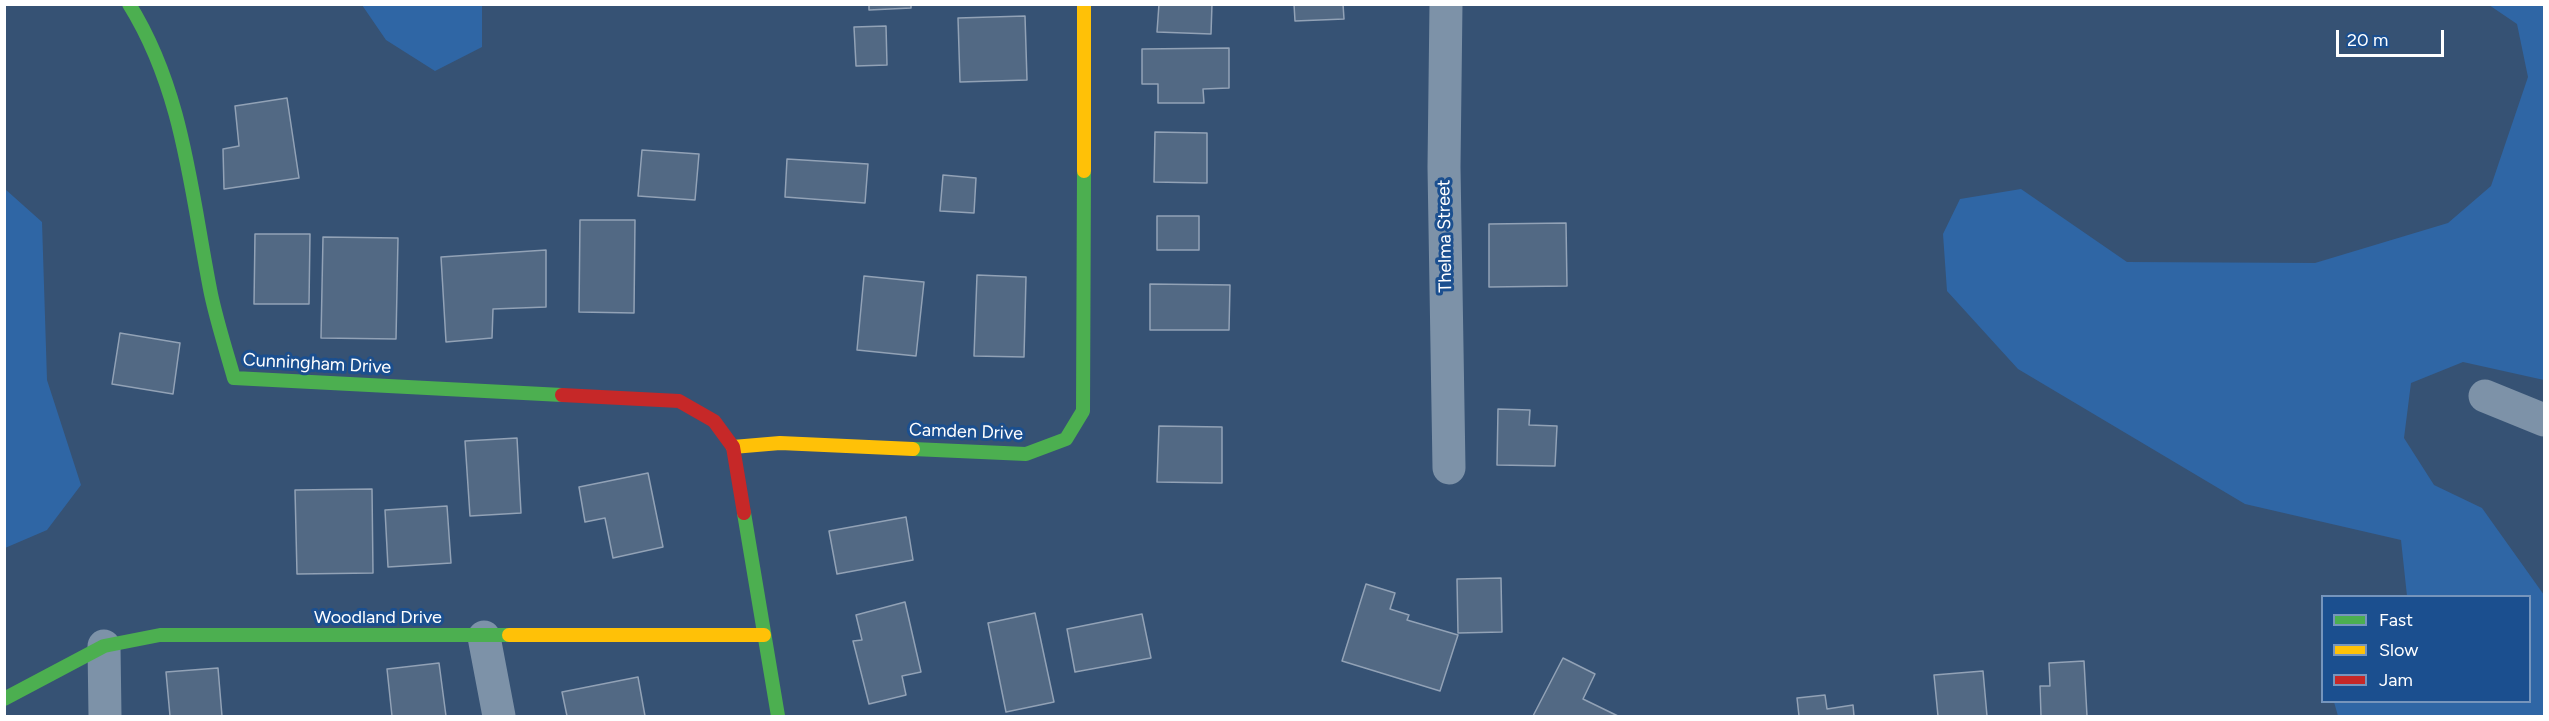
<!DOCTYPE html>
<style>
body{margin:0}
#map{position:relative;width:2549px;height:721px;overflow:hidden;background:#365274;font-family:Figtree,sans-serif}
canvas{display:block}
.frame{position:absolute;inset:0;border:6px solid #fff;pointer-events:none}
.legend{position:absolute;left:2321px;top:595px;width:210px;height:108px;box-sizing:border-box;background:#1b4f8f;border:2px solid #7695bc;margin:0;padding:8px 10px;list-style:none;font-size:18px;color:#fff}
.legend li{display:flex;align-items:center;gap:12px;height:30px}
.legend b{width:30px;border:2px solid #7695bc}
.scale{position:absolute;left:2336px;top:30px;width:108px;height:27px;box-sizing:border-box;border:3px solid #fff;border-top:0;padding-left:8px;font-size:18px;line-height:21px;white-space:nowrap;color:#fff;-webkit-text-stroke:4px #1b4f8f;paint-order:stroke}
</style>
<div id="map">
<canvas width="2549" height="721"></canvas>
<div class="frame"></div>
<ul class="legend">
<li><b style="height:8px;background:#4caf50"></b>Fast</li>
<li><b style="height:8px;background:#ffc107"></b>Slow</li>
<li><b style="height:8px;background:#c62828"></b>Jam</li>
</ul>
<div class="scale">20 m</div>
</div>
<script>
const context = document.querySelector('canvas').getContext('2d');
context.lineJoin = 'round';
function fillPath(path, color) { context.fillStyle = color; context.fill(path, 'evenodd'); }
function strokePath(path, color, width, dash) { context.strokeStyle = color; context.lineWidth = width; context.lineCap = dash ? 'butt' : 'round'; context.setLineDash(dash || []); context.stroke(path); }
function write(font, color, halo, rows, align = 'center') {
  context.font = font + ' Figtree,sans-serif'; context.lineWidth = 6; context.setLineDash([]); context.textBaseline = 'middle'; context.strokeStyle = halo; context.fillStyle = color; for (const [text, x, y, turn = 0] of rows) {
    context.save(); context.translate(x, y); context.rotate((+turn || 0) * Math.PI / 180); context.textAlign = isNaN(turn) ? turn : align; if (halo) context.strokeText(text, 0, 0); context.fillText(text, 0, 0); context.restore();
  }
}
const green = new Path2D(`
 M362,5H482V47L435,71L386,40Z
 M2489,5H2544V380L2463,362L2411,383L2404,438L2434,485L2482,508L2544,595V716H2338L2334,702H2530V596H2407L2401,540L2245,504L2018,369L1947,291L1943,234L1960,199L2021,189L2127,262L2315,263L2448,223L2491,186L2528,77L2517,24Z
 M5,189L42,222L47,380L81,485L47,530L5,548Z`);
const building = new Path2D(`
 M869,4H911V8L869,10Z
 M1159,4H1212L1211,34L1157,32Z
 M1294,4H1343L1344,19L1295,21Z
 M1025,16L1027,80L960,82L958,18Z
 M886,26L887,65L856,66L854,27Z
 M1229,48V88L1203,89L1204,103H1158V84H1142V49Z
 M287,98L299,178L224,189L223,149L239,146L235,106Z
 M1155,132L1207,133V183L1154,182Z
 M642,150L699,154L695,200L638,196Z
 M787,159L868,164L865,203L785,197Z
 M943,175L976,178L974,213L940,211Z
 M1157,216H1199V250H1157Z
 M580,220H635L634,313L579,312Z
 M1566,223L1567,286L1489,287V224Z
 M255,234H310L309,304H254Z
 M323,237L398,238L396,339L321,338Z
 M546,250V307L493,309L492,338L446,342L441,257Z
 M977,275L1026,277L1024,357L974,356Z
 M864,276L924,282L916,356L857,350Z
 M1150,284L1230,285L1229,330H1150Z
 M120,333L180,343L173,394L112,384Z
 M1498,409L1530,410L1529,425L1557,426L1555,466L1497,465Z
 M1159,426L1222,427V483L1157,482Z
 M517,438L521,513L470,516L465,441Z
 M648,473L663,547L613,558L605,518L585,522L579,487Z
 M372,489L373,573L297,574L295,490Z
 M447,506L451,563L388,567L385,510Z
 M906,517L913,560L837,574L829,531Z
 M1501,578L1502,632L1458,633L1457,579Z
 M1366,584L1395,593L1390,609L1409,615L1407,620L1458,635L1440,691L1342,661Z
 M905,602L921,672L902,676L906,695L869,704L853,641L862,640L856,615Z
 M1035,613L1054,702L1006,712L988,623Z
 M1142,614L1151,658L1075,672L1067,629Z
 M1563,658L1595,674L1583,699L1618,716H1533Z
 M2084,661L2087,716H2041L2040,686H2050L2049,663Z
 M439,663L446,716H392L387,669Z
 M218,668L222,716H170L166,672Z
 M1983,671L1987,716H1938L1934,675Z
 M638,677L645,716H567L562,692Z
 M1825,695L1827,709L1853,705L1854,716H1799L1797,698Z`);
const street = new Path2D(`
 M1446,4L1444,167L1449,468
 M2485,396L2544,420
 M484,637L499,716
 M104,646L105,716`);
const fast = new Path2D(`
 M129,4C184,92 191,194 211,294C217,322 226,350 234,378L562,395
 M913,449L1026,454L1066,439L1083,411L1084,171
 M744,513L778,716
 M4,699L104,646L160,635H509`);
const slow = new Path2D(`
 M1084,171V4
 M733,447L780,443L913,449
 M509,635H764`);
const jam = new Path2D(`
 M562,395L679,401L714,421L733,447L744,513`);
const streetNames = [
 ["Thelma Street",1445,236,-91],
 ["Cunningham Drive",317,364,3],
 ["Camden Drive",966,432,2],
 ["Woodland Drive",378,618]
];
fillPath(green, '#2f66a5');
fillPath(building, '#526984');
strokePath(building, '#92a2b6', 1.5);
strokePath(street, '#7d92a8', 33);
strokePath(fast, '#4caf50', 14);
strokePath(slow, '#ffc107', 14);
strokePath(jam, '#c62828', 14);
write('18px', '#fff', '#1b4f8f', streetNames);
</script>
